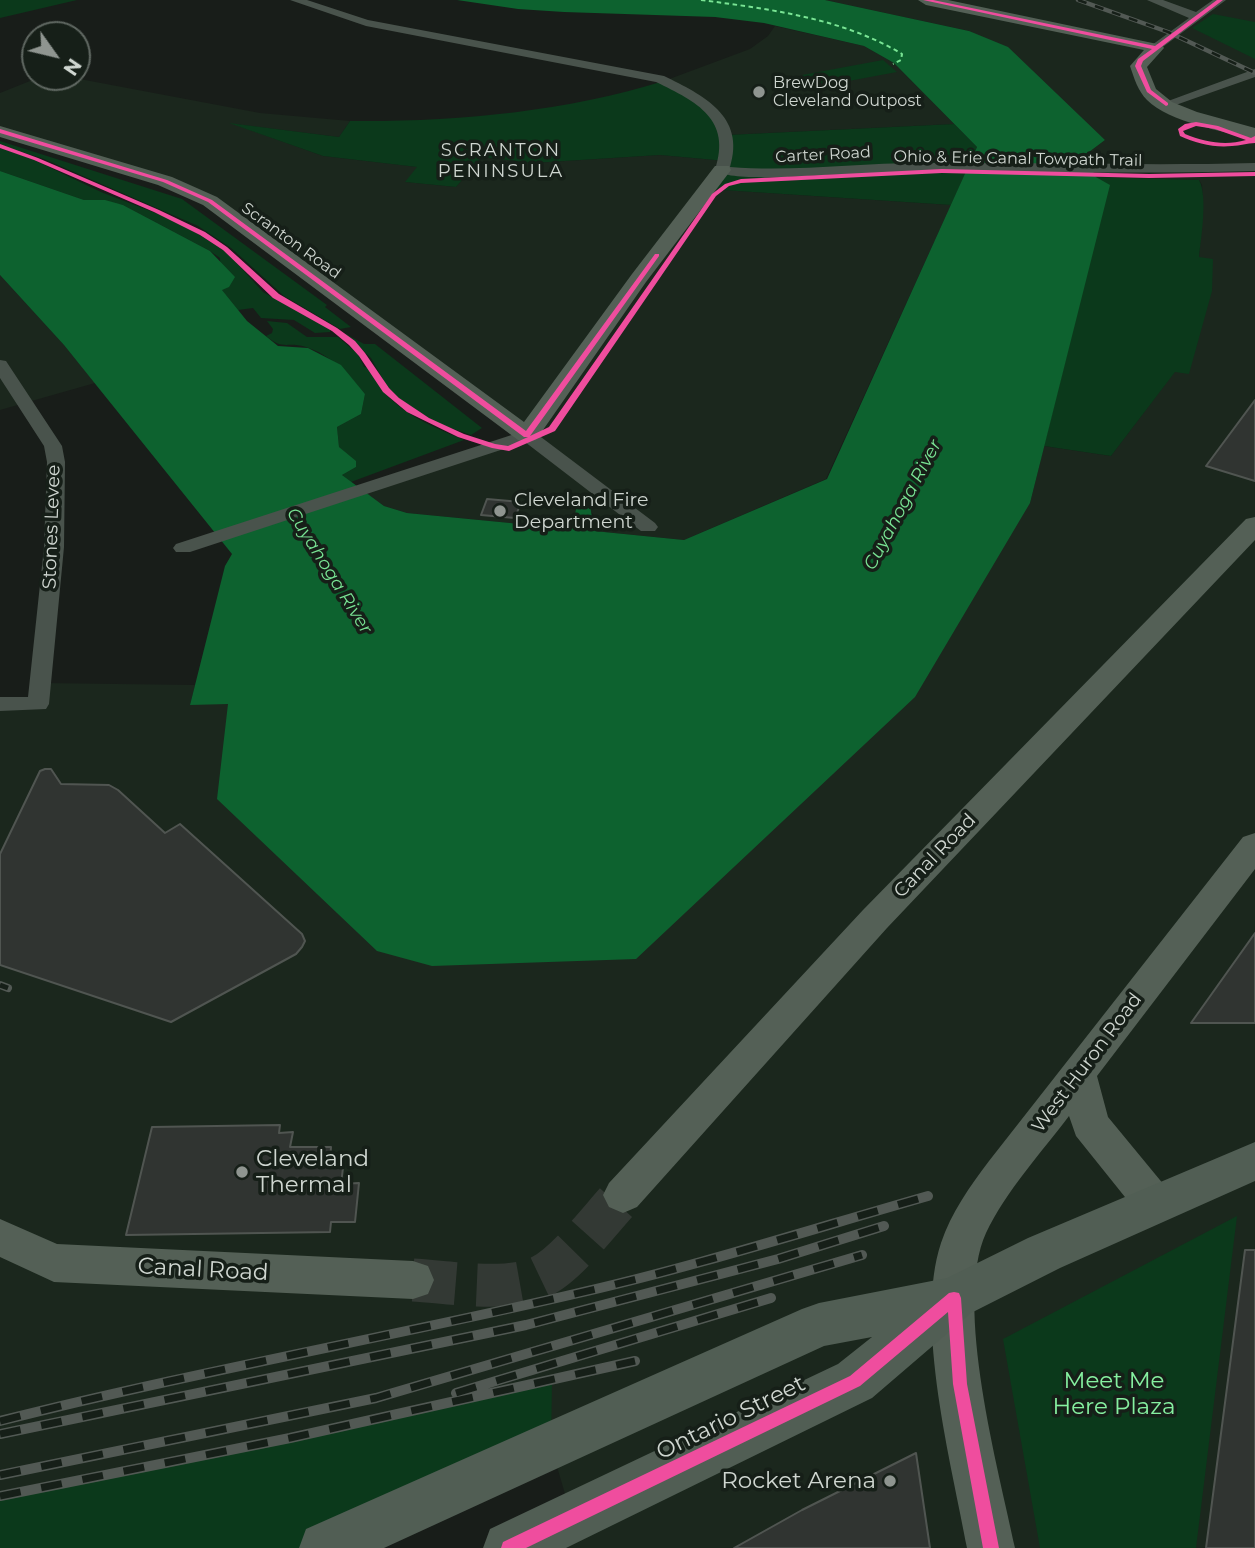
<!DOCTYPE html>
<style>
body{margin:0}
#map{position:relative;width:1255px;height:1548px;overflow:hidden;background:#181d19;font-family:Montserrat,sans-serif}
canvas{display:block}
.north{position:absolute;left:21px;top:21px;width:70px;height:70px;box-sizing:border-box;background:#161f18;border:2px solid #606862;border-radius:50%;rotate:124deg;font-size:19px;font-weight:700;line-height:28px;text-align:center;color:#cfd6d0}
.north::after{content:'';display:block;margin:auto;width:24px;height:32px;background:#8f9590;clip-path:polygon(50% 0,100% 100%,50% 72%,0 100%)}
</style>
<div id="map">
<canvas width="1255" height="1548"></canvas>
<div class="north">N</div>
</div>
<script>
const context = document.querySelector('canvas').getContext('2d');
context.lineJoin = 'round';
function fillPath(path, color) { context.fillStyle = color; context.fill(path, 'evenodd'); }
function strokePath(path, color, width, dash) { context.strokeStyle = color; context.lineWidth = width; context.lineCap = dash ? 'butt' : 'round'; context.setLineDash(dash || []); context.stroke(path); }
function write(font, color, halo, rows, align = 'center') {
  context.font = font + ' Montserrat,sans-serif'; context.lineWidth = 7; context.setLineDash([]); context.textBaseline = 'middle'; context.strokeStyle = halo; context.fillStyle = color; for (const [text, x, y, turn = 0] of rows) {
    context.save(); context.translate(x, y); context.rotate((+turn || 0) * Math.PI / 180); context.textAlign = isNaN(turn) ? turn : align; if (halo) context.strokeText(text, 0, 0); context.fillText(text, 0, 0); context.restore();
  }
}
const built = new Path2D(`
 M825,0H1255V1548H509L572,1518L551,1446L548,1382L0,1495V704H38L40,683L195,685L190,705L1030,503L1044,446L1111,456L1175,371L1199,257L1203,206L1202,185L1199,180L1096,177L1085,155L1105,140L969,31Z
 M775,26L864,46L894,63L954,124L727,135L664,81L750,49L768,36Z
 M40,77H69L260,113L350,121L339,137L234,124L323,156L418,167L406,182L456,187L482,157L533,163L660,155L726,161L708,189L951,205L826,479L684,540L594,531L593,514L578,500L572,529L407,513L384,506L360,489L526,435L210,201L0,131V93Z
 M0,275L64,345L95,383L0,410Z`);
const green = new Path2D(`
 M0,0H77L0,18Z
 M1213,14L1255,22V59L1192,28Z
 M883,60L897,72L811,88L807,85L814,83L802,75Z
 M664,81L701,104L727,135L954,124L977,147L951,205L707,189L726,161L660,155L533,163L482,157L456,187L405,182L417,167L323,156L229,123L339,137L350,121C454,122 564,112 664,81Z
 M0,141L182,199L327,305L325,307L351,327L340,329L284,296L231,248L198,226L44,159L0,145Z
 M0,148L30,158L101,192L179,222L227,252L263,292L330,329V332L315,333L294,320L261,318L253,308L238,310L221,289L220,258L210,251L123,205L84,200L0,171Z
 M1096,177L1199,180C1208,196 1201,238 1199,257L1213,259L1212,291L1189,374L1175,372L1111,456L1044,446L1109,185Z
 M267,321L287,323L307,337H338L358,354L364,367L369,368C388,409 424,423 464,440L351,482L342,475L356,467L339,447L337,427L361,414L365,394C348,374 331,355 306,347C286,341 284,351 266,336L272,333L273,329Z
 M344,333L364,344H375L482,428L471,435L439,424L402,401L386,385L371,358Z
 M1237,1216L1196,1548H1040L1003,1339Z
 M552,1381L551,1446L325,1548H0V1495Z`);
const water = new Path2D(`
 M457,0H825L969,31L1008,47L1105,140L1085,155L1096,177L1110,185L1030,503L915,697L636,959L432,966L377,951L217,799L228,704L190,705L225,566L232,554L64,345L0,275V171L84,200H105L123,205L210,251L235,277L229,287L222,290L247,321L278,346L308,348L341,365L365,394L361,414L337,427L339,447L356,461V467L342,475L384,506L407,513L572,529L578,499L589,498L594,531L684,540L827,479L977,147L894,63L864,46L764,23L715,17L564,12L518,9Z`);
const ferry = new Path2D(`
 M701,0C769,9 842,18 902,54L901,60L893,64`);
const building = new Path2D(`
 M1255,400V481L1206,466Z
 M487,499L521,502L515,518L481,515Z
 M45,769H51L61,784L109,785L118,790L165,833L180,824L302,934L305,941L302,947L296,954L171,1022L0,965V854L40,771Z
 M1255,933V1023H1191Z
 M280,1125L279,1133L293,1132L290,1147H331L330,1160H344L341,1184L359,1183L355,1222H331L330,1232L126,1235L152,1127Z
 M1245,1250H1255V1548H1206Z
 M916,1453L930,1548H734L802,1510Z`);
const secondaryTunnel = new Path2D(`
 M413,1280C450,1282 510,1293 542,1276C568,1263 602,1217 623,1195`);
const street = new Path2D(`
 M290,0H307L368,20L664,76C703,95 746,116 730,167C794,172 857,163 921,163C1032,162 1143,166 1255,163V171C1112,175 968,169 825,175C804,176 729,182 715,170C732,119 697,102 656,82L366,26Z
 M1147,0H1163L1196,12L1213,0H1226L1156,52L1152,51V45L1189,18Z
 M1255,69V77L1170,107L1166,108L1160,104Z
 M0,360L6,361L62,446L65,462L64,547L49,704L46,709L0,711V697H28L44,547L47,462L44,446L0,378Z
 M527,430L533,431L655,523L658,527L655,531H641L525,442L190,552H176L173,548L176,544Z`);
const secondary = new Path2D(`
 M918,0H948L1162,45L1164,48L1147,67L1156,89L1172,102L1197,112L1255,128V139C1225,132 1169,122 1147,100C1138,91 1134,78 1130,66L1144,50L926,5Z
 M0,126L172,177L217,197L524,422L632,274L715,166H729L731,170L646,282L536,440L527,442L518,440L203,205L158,185L0,137Z
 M1255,517V540L887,928L637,1207L623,1213L609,1207L603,1195L609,1183L863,910L1246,519Z
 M1255,833V869L1097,1076L1108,1117L1169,1191L1175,1204L1169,1217L1155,1222L1141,1217L1076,1136L1069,1116C1041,1153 1006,1191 986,1233C953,1305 999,1470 1015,1548H967C952,1465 914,1323 941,1243C951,1213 970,1186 989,1161L1243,837Z
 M0,1219L57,1244L413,1261L428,1266L434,1280L428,1294L413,1299L54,1282L0,1257Z`);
const primary = new Path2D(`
 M1255,1142V1181L1060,1268L971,1313L872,1398L566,1548H483L490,1529L838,1364L872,1337L824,1346L384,1548H299L306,1529L802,1309L819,1303L947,1278L1028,1238Z`);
const railFar2 = new Path2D(`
 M1078,0L1168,32L1255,73`);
const railFar1 = new Path2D(`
 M0,985L8,988`);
const rail = new Path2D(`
 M456,1393L771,1298
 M0,1421C189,1373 380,1339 570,1295C691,1268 809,1230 928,1196
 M0,1434L526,1325L778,1259L884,1226
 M0,1475L376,1398L862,1255
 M0,1496L290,1438L635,1361`);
const cycleway = new Path2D(`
 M923,0H933L1155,46L1217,0H1223L1143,61L1141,66L1151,90L1168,103V105L1166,106L1147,92L1135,66L1138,59L1152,49Z
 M1196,122L1218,126L1251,138L1255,136V143C1247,143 1240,146 1232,146C1214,148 1196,143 1180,136L1178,129L1185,124ZM1196,126L1215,129L1246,140C1225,146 1205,142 1185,134L1183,131Z
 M0,129L167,180L212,200L526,431L655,254H659V256L530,436L549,427L712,194L725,184L741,179L942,169L1149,174L1255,172V176L1149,178L942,173L741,183L729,186L716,196L555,431L509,451L492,448L458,437L407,412L383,392L359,356L349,345L332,331L273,298L223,250L200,235L154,212L34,160L0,148V144L38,158L159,210L205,232L227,247L279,294L337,328L355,341L365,353L389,388L399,398L429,418L464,434L495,444L508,446L528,437H524L208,202L163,182L0,133Z
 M954,1292L959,1293L961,1298L967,1384L999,1548H983L953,1384L948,1312L860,1386L526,1548H501L503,1542L850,1376L949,1293Z`);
const markers = [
 [759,92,7,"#8f9590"],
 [500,511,7,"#8f9590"],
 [242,1172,7,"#8f9590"],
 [890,1481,7,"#8f9590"]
];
const farPoinames = [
 ["BrewDog",773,83],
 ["Cleveland Outpost",773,101]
];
const farStreetnames = [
 ["Carter Road",823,155,-3],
 ["Ohio & Erie Canal Towpath Trail",1018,159,1],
 ["Scranton Road",291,241,36]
];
const farNeighbourhoodnames = [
 ["SCRANTON",501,151],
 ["PENINSULA",501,172]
];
const farWaternames = [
 ["Cuyahoga River",903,505,-62],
 ["Cuyahoga River",329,571,58]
];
const poiNames = [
 ["Cleveland Fire",514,500],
 ["Department",514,522]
];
const streetNames = [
 ["Stones Levee",52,527,-88],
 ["Canal Road",935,856,-46],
 ["West Huron Road",1087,1063,-53]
];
const nearPoinames = [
 ["Cleveland",256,1159],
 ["Thermal",256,1185],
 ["Rocket Arena",876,1481,"right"]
];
const nearStreetnames = [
 ["Canal Road",203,1270,3],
 ["Ontario Street",731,1418,-26]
];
const nearParknames = [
 ["Meet Me",1114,1381],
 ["Here Plaza",1114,1407]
];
fillPath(built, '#1b271d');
fillPath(green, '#0b391b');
fillPath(water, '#0d622f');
strokePath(ferry, '#79e494', 2, [4.5, 3.5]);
fillPath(building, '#303431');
strokePath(building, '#505551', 2);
strokePath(secondaryTunnel, '#333934', 43, [43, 21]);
fillPath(street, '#49534c');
fillPath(secondary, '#546056');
fillPath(primary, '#515e54');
strokePath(railFar2, '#525954', 4.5);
strokePath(railFar1, '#525954', 8);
strokePath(rail, '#525954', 10);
strokePath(railFar2, '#161f18', 2.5, [9]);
strokePath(railFar1, '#161f18', 5, [17]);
strokePath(rail, '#161f18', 7, [21]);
fillPath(cycleway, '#ef4d9e');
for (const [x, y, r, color] of markers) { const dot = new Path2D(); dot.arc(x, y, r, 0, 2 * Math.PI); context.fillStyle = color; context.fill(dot); strokePath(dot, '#161f18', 2.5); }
write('16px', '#cfd6d0', '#161f18', farPoinames, 'left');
write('16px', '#cfd6d0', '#161f18', farStreetnames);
context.letterSpacing = '2px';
write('18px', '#cfd6d0', '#161f18', farNeighbourhoodnames);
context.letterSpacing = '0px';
write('italic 18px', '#79e494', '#161f18', farWaternames);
write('19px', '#cfd6d0', '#161f18', poiNames, 'left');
write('19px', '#cfd6d0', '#161f18', streetNames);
write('23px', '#cfd6d0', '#161f18', nearPoinames, 'left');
write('23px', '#cfd6d0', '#161f18', nearStreetnames);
write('23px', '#86f0a0', '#161f18', nearParknames);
</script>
